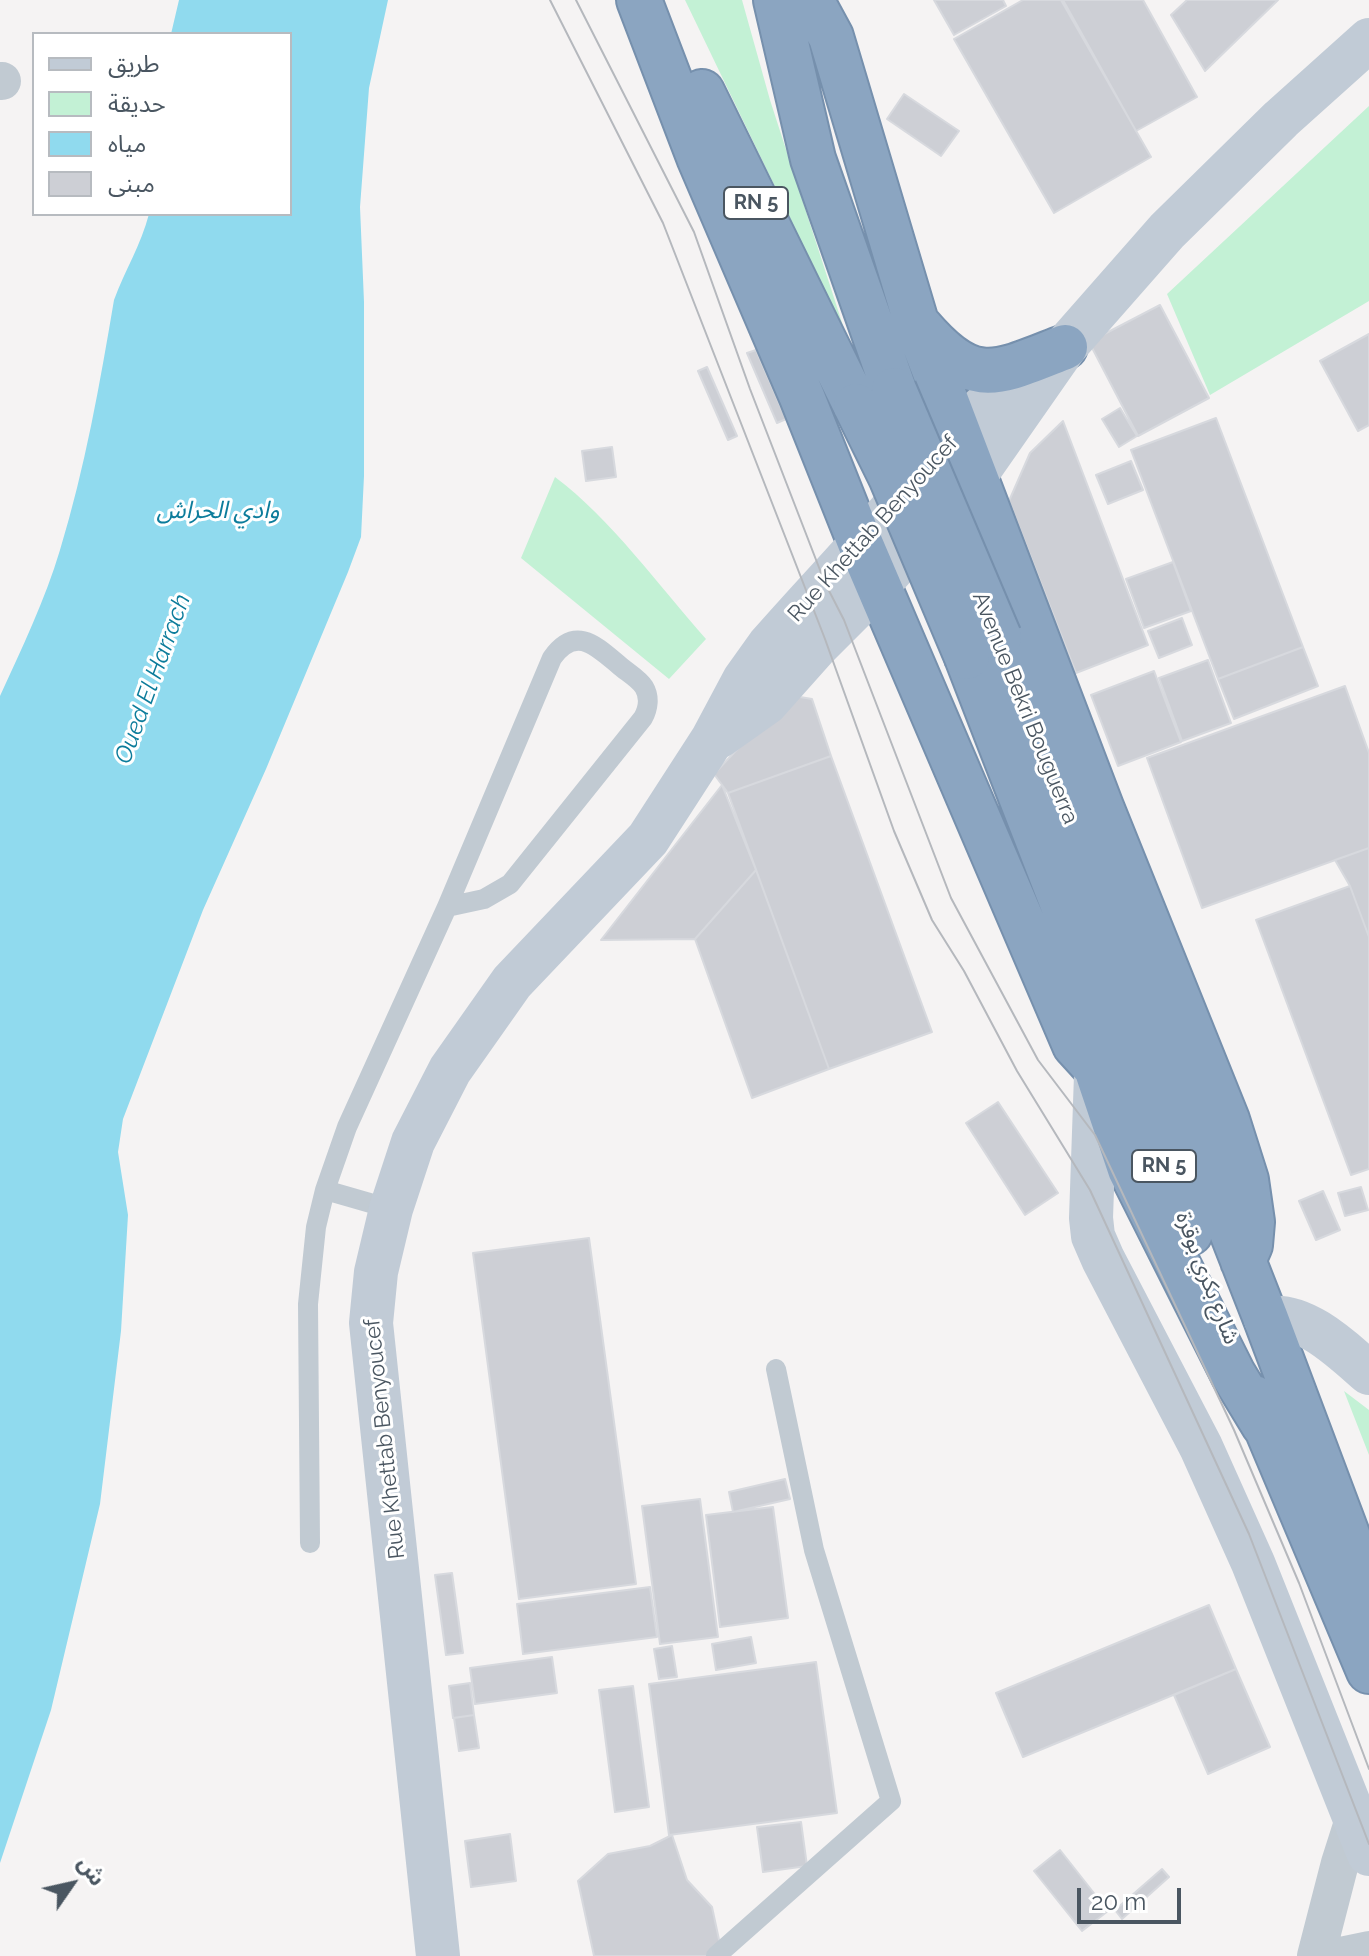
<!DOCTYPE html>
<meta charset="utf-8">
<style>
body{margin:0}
#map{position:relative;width:1369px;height:1956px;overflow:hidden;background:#f5f3f3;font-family:Raleway,"Noto Sans Arabic",sans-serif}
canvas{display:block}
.legend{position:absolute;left:32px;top:32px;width:260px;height:184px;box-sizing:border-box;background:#fff;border:2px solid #b7bbc0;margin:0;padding:10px 14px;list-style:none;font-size:24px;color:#4a5661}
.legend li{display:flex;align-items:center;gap:16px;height:40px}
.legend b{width:40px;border:2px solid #b7bbc0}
.north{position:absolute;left:32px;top:1844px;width:80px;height:80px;-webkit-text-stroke:6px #fff;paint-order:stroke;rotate:56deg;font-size:22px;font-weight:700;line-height:32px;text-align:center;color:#4a5661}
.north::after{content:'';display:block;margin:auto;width:28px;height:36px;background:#4a5661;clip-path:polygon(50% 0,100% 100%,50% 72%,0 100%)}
.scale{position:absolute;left:1077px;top:1888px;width:104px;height:36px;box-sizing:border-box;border:4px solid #4a5661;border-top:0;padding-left:10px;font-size:24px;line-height:28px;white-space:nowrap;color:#4a5661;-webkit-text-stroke:6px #fff;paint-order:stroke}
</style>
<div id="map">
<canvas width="1369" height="1956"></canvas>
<ul class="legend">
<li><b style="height:10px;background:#c1cbd6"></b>طريق</li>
<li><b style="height:22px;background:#c3f1d5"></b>حديقة</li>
<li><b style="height:22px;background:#90daee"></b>مياه</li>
<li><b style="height:22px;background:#cdcfd5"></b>مبنى</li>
</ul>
<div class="north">ش</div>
<div class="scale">20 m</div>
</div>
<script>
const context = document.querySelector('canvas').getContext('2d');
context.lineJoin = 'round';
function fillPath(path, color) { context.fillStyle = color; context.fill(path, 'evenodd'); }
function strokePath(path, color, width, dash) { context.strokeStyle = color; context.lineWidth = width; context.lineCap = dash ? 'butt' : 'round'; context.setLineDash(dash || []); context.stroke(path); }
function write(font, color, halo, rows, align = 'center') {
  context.font = font + ' Raleway,"Noto Sans Arabic",sans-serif'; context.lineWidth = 6; context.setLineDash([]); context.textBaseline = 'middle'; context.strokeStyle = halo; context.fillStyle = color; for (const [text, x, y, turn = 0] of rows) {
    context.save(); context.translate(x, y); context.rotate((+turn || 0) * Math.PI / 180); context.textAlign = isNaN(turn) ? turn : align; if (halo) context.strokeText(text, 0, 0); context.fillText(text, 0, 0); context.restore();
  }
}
const green = new Path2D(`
 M685,0H742L770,100L858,372L790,218Z
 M1369,106V301L1210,395L1167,294Z
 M555,477C610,518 660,587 706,639L669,679L521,558Z
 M1344,1391L1369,1410V1455Z`);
const water = new Path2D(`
 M179,0H388L369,88L360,207L364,302V476L361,537L348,572L266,769L203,910L123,1119L118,1152L128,1215L121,1331L100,1504L51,1710L0,1863V696C22,648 45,600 60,550C85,468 100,383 114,300C125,270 141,245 149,214H290V34H171Z`);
const building = new Path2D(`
 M934,0H1003L1006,6L954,35Z
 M1023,0H1061L1151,157L1054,213L954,39Z
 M1063,0H1143L1197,97L1136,131Z
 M1187,0H1278L1205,71L1171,15Z
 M904,94L959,131L941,156L887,119Z
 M1160,305L1209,398L1138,436L1089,342Z
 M1369,334V425L1358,431L1320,361Z
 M756,350L786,419L777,423L747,353Z
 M707,367L737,436L728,440L698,371Z
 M1120,408L1137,436L1119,447L1102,419Z
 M1216,418L1303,647L1218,679L1131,450Z
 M1063,421L1148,645L1076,673L1009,501L1030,453Z
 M612,447L616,477L586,481L582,451Z
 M1131,461L1143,490L1108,504L1096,475Z
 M1173,562L1191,611L1144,628L1126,579Z
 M1182,618L1192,645L1159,658L1148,631Z
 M1303,647L1318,686L1234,719L1218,679Z
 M1208,660L1231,723L1182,741L1159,678Z
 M1154,671L1181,742L1118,766L1091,695Z
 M1345,686L1369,753V848L1202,908L1147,758Z
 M788,695L812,699L831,756L728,793L714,774Z
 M831,756L932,1032L829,1069L728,793Z
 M722,785L756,870L695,939L601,940Z
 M1369,848V937L1350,886L1335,860Z
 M756,870L829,1069L752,1098L695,939Z
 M1350,886L1369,937V1169L1351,1175L1256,920Z
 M998,1102L1058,1193L1025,1215L966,1123Z
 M1361,1187L1368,1210L1345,1216L1338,1193Z
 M1323,1191L1340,1230L1316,1240L1299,1201Z
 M589,1238L636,1584L519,1599L473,1253Z
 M785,1479L790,1499L733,1512L729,1492Z
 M700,1499L718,1637L660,1644L642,1506Z
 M773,1507L788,1618L720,1627L706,1515Z
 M452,1573L463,1653L446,1655L435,1575Z
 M650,1587L657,1637L523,1654L517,1604Z
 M1209,1605L1236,1669L1023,1757L996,1693Z
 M751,1637L756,1663L716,1670L712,1644Z
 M672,1646L677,1677L659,1679L654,1649Z
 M552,1657L557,1693L475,1704L470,1668Z
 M816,1662L837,1813L669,1835L649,1684Z
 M1236,1669L1270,1747L1208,1774L1174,1695Z
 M470,1683L474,1715L453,1718L449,1686Z
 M633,1686L649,1807L615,1812L599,1690Z
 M474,1715L479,1748L459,1751L454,1718Z
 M801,1822L807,1866L763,1872L757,1827Z
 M510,1834L516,1881L471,1887L465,1841Z
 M672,1835L687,1880L712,1907L721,1949L713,1956H594L578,1881L608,1854L650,1846Z
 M1060,1850L1108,1911L1082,1931L1034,1871Z
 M1162,1869L1169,1877L1122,1919L1115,1910Z`);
const lane = new Path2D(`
 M325,1190L391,1209
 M310,1543L308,1304L316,1227L325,1190L347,1127L447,907L552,658C576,624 597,647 620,666C627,672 639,679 644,687C650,697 648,709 643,718L510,884L484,899L447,907
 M716,1956L891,1801L814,1550L776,1369`);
const street = new Path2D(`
 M0,81H2
 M1316,1956L1340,1863L1355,1816
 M1340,1956L1369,1950`);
const secondary = new Path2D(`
 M718,737L766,703L815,648L878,585L975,476L1065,347L1167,231L1281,119L1369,40
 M1096,1075L1091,1218L1093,1236L1103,1259L1201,1447L1253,1563L1369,1854
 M1266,1319C1302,1310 1344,1351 1369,1373
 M438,1956L371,1323L376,1272L391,1209L413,1142L450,1070L512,982L648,839L712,740L744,680L769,645C812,596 857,549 900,500C946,448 988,391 1049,356`);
const highway = new Path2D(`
 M639,0L699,157L802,397L861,545L1075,1045L1096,1068L1130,1169L1233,1374L1264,1425
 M776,0L813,159L894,390
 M811,0L831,37L916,322L1101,807L1227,1120L1246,1180L1252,1222L1250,1245L1243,1261
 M702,92L856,406
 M920,327C974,390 996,374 1065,347
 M999,637L1266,1319L1369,1593
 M967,657L1190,1233
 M1254,1398L1369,1671`);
const tram = new Path2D(`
 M550,0L663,223L825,639L894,831L932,920L964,971L1017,1071L1090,1190L1249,1534L1369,1844
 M576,0L694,232L750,389L825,583L844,620L951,898L1038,1060L1095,1135L1234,1430L1299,1583L1369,1769`);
const highwayBridge = new Path2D(`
 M894,390L999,637
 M856,406L891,477L967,657`);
const shields = [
 [756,203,64],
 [1164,1166,64]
];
const shieldNames = [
 ["RN 5",756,203],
 ["RN 5",1164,1166]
];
const streetNames = [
 ["Rue Khettab Benyoucef",873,529,-48],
 ["Avenue Bekri Bouguerra",1025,708,68],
 ["شارع بكري بوقرة",1207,1278,69],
 ["Rue Khettab Benyoucef",385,1439,-96]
];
const waterNames = [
 ["وادي الحراش",218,511],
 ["Oued El Harrach",153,679,-70]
];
fillPath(green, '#c3f1d5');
fillPath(water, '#90daee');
fillPath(building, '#cdcfd5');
strokePath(building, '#d7d9de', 2);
strokePath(highway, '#7690ad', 48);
strokePath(lane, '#c1cad2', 20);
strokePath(street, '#c1cad2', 38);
strokePath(secondary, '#c1cbd6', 44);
strokePath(highway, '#8ba5c1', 44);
strokePath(tram, '#b5b8bd', 2);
strokePath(highwayBridge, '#7690ad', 48, []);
strokePath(highwayBridge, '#8ba5c1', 44);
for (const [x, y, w] of shields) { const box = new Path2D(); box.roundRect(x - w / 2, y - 16, w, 32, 6); context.fillStyle = '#fff'; context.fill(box); strokePath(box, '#4a5661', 2); }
write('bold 20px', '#4a5661', null, shieldNames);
write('22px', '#4a5661', '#fff', streetNames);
write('italic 24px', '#0c7c9b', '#fff', waterNames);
</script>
